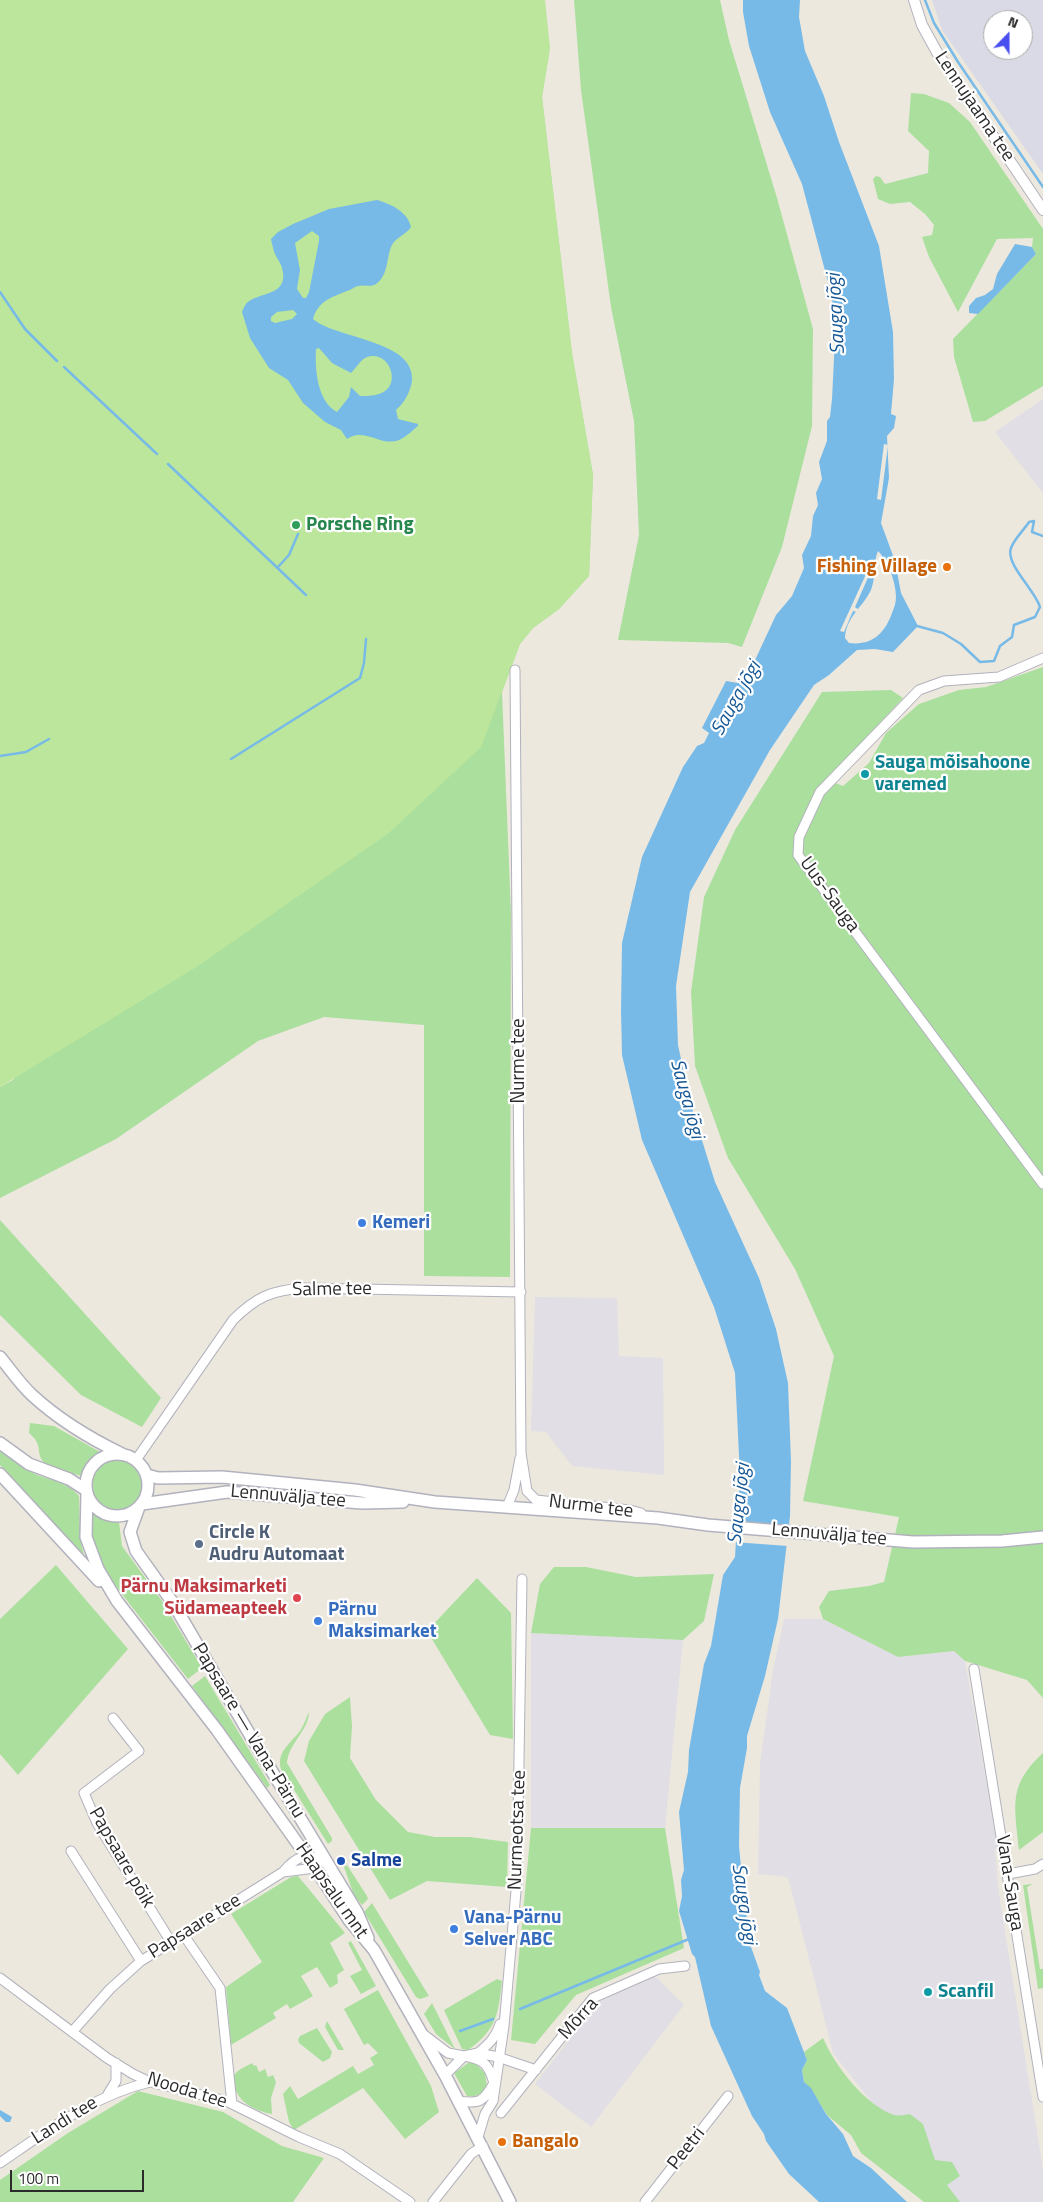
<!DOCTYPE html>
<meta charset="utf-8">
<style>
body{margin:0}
#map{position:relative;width:1043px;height:2202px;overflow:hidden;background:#ece8de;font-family:"Titillium Web",sans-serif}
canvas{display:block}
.north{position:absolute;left:983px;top:10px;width:50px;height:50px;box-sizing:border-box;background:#fff;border:1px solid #aaa;border-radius:50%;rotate:22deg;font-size:14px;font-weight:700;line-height:20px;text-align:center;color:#2b2b2b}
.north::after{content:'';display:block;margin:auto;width:18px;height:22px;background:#494fef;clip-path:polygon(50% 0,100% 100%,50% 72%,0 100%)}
.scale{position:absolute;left:10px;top:2170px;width:134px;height:22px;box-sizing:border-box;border:2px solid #2b2b2b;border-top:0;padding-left:6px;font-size:15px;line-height:18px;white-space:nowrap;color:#2b2b2b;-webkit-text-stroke:4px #fff;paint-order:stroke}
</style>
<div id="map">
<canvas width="1043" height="2202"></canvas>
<div class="north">N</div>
<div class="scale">100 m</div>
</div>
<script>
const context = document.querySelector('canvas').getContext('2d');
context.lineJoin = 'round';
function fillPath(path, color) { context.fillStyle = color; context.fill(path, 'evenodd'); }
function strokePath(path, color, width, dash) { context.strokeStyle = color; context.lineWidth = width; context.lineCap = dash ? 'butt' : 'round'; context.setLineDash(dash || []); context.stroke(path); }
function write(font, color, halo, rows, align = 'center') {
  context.font = font + ' "Titillium Web",sans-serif'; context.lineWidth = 4.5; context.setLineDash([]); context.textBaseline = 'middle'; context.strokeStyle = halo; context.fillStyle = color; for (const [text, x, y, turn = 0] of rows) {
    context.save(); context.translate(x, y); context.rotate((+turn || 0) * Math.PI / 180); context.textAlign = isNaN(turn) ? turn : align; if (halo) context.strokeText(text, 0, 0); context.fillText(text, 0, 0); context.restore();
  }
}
const industrial = new Path2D(`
 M1043,399V493L995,432Z
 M535,1297L617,1298L619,1356L663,1358L664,1475L572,1466L546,1432L531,1431Z
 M784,1619H823L898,1657L954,1651L965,1661L998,1849L995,1850L999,1894L1043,2169V2202H950L833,2053L788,1877L758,1874L760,1764L773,1670Z
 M531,1633L683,1640L665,1828H531Z
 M654,1975L684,2005L591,2127L535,2084L597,2003Z`);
const airport = new Path2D(`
 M932,0H1043V174L942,30ZM993,20H1023V50H993Z`);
const green = new Path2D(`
 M574,0H720L729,40L777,198L813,329L812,426L782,547L742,647L728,643L618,640L639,535L634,421L611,307L581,90Z
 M550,48L542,97L572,353L593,475L589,576L559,609L533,628L520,644L502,692L511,913L510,1277L424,1276V1025L324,1017L258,1041L116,1139L0,1198V1087L13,1080L514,207Z
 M911,93L924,94L949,103L970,122L1043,229V386L985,421L973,422L954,357L953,339L1036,254L1032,247L1033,238L997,239L958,312L929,257L922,237L932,235L934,225L925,214L910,202L890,204L878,199L873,179L876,176L880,177L885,184L928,173L929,151L908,131Z
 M1043,667V1698L1027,1680L965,1661L954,1651L898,1657L823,1619L819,1607L829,1591L869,1586L884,1582L899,1517L803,1501L834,1356L795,1269L728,1158L695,1066L691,992L704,897L735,830L822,692L891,690L903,698L827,780L843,786L869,763L886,733L919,704L959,690L986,687Z
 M0,1220L161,1398L142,1427L81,1395L0,1315Z
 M30,1423L54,1426L100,1452L93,1458L82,1476C71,1472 49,1472 42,1460C36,1450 43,1445 29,1433Z
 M0,1451C11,1459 21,1467 33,1473C49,1481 67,1481 79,1496L80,1539L84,1555L0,1465Z
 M92 1485a25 25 0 1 1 50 0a25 25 0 1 1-50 0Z
 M90,1510L99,1516L119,1522L122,1546L162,1601L202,1668L188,1679L111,1580C96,1557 91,1537 90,1510Z
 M56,1565L128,1649L18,1775L0,1754V1619Z
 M554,1567H586L636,1577L714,1574L704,1621L683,1640L531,1633L540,1584Z
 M477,1578L511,1613L513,1739L490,1735L427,1631Z
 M205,1676L270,1785L267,1788L192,1686Z
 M350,1697L352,1726L350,1758L376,1800L408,1832L435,1837H470L508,1842L507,1887L427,1881L390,1900L304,1761L309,1741L325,1714Z
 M309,1712C309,1730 288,1744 287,1763L332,1838V1841L328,1844L281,1769C276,1752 291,1743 300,1731C304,1725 306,1718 309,1712Z
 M1043,1753V1832L1019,1850C1015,1806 1007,1786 1043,1753Z
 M531,1828H665L684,1948L576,1995L535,2044L511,2040Z
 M347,1865L367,1896L368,1899L362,1905L354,1895L344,1867Z
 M298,1876L345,1933L330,1943L344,1970L337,1975L338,1983L330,1988L317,1967L301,1976L313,1996L290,2009L287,2004L273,2013L276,2018L231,2045L226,1987L262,1962L231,1914L291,1877Z
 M1033,1884L1027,1887L1040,1969H1043V1988L1038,1989L1023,1885Z
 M372,1903L429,1996L420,1999L416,1997L364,1912Z
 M351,1941L376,1986L361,1994L350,1976L362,1970L348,1943Z
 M497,1979L502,1981C498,2015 497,2029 468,2050L462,2049L444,2010Z
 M378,1990L431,2086L439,2112L405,2139L363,2088L294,2130L289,2122L283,2094L290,2086L298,2099L353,2066L358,2074L374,2065L370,2058L378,2053L368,2043L364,2045L344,2009Z
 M432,2003L455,2049L436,2034L424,2014Z
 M327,2021L344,2050H338L325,2027Z
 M317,2028L332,2052L330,2058L323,2062L299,2043L298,2040L300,2036Z
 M823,2038C835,2066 865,2105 894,2115C899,2116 905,2115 910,2114L923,2124L935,2160L952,2162L960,2176L947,2185L960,2202H924L861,2153L851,2135L827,2115L811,2089L804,2082L802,2070L807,2060L804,2052Z
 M252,2063L254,2066L256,2065L259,2072L265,2069L268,2077L273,2075L276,2082L271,2098L272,2114C256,2111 238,2103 234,2085C234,2081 232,2077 235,2074C239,2069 247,2066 252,2063Z
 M468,2063H475L485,2073L487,2087C481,2095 476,2097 467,2096L454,2073Z
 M138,2091L223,2112L282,2146L324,2158L293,2202H0V2180L68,2133Z`);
const pitch = new Path2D(`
 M0,0H545L550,48L542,97L572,353L593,475L589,576L559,609L533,628L520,644L481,747L389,833L198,966L0,1087Z`);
const water = new Path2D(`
 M743,0H800L799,17L805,51L824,96L839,142L879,246L893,332L894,379L891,414L896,416L894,428L887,436L889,478L881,523L895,561L901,593L918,626L893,652L875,649L857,650L829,675L814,685L770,750L690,892L676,986L678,1045L691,1105L715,1182L759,1278L776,1329L788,1383L791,1461L790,1516L778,1619L765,1676L747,1736V1748L740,1788L739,1846L744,1899L751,1947L760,1972L759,1975L765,1991L787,2008L807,2060L802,2070L804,2082L811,2088L826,2114L843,2134L853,2156L871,2168L907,2202H819L789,2174L766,2141L764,2134L752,2116L711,2026L695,1957L692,1954L679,1911L682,1896L681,1880L684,1870L679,1812L688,1772L689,1750L704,1664L711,1646L723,1575L735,1557L740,1476L735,1373L714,1307L642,1140L622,1055L621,1010L622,943L642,857L683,767L697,746L704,743L709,733L702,728L726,681L738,683L744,679L756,658L776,615L792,596L804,568L802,555L811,536L813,516L818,505L816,493L822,479L819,462L827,441V421L830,417L832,399L835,338L832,297L802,184L770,112L749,46L743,12ZM878,551C888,561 896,582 896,597C896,603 894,608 892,613C885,633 872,646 849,643L845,638C846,617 863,607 871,590C876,577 873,562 878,551Z
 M377,200C391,204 408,212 411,227C406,235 396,237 392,245C386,257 389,275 376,284C369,288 364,284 358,286C354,287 351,290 347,291C332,297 318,301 313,319C336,339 416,340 412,381C410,393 404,403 396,410L398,419L418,424V426C413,430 407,436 401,439C383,449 364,426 347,439L341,430L325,422L303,403L288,380L269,368L250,338L242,312C244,307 246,302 251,300C265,292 289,294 282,268C281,263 277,259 275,254C273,249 272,244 271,239L278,232L293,224L329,209ZM312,231L319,236V241L309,292L306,298H303L297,289L300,270L295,243ZM293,310L297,314L292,319L275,323L271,321V317L277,312ZM319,348L332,363L351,373C355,369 360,361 365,358C389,347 404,387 379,394C373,396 366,396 360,396L351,387L349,397L337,412C317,401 315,370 316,349Z
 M1015,244L1032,247L1036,254L978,314L969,313V306L976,298L985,295L993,289L997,274Z
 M0,2110L12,2117L10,2122H6L0,2116Z`);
const pier = new Path2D(`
 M884,444L888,445L881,500L877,499Z
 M867,572L870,573L855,607L859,610L857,612L853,611L844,632L840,631Z
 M735,1521L791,1525L788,1546L733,1542Z`);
const stream = new Path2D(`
 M925,0L934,23L958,62L1043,187
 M0,292L25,329L57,361
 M64,367L157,454
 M168,464L306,595
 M278,567L289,555L298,534
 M917,626L943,633L961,644L980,662L994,661L1000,646L1012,637L1014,625L1035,617L1040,607C1035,590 1005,564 1011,548C1014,539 1024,530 1029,522L1034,521L1032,532L1043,536
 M0,756L26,752L49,739
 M231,759L360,678L364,663L366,639
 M520,2009L689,1939
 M460,2031L493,2019`);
const minor = new Path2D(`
 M1043,658L999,677L944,681L919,690L820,792L799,837L798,855L1043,1184
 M515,670L521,1453L527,1491L536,1500L630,1510L641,1513
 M136,1460L233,1320C256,1297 272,1290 304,1288L521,1292
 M507,1507L514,1490L520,1458
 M974,1669L1043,2097
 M113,1718L139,1751L84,1793L97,1823L171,1942
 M71,1851L141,1961
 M283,1872L315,1868
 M1008,1874L1035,1869L1043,1864
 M183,1934L220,1988L232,2104
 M0,1978L107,2058L133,2074L150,2082L226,2101L299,2137L340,2154L410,2202
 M72,2032L110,1989L141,1961L283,1872C295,1857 309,1850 325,1863
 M423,2034L448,2053L464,2056L478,2053L498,2057L536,2070
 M478,2053C489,2044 496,2037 500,2024
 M445,2075L464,2056C484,2059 489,2065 494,2083C483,2102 480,2104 458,2101
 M108,2094L116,2081V2063
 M501,2113L593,1998L659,1969L685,1966
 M478,2137L485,2114L493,2101L504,2026L517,1880L522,1579
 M0,2163C47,2131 94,2095 150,2082
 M433,2202L471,2154L483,2146
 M645,2202L728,2096`);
const tertiary = new Path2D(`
 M914,0L922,25L938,54L1043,210`);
const secondary = new Path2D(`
 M0,1357C10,1369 20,1384 32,1395C59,1420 89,1438 122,1454
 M0,1443L29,1464L69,1479L86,1490
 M86 1485a31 31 0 1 1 62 0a31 31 0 1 1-62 0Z
 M0,1474L99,1581
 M147,1475L158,1478L222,1477L355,1490L435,1502L658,1518L708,1525L913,1542L1002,1541L1043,1537
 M87,1493L86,1537L98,1569L117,1601L217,1730L315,1868L349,1920L374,1950L445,2075L510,2202
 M142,1504L227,1492L362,1503L403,1502
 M139,1507L130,1532L136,1551L173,1603L250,1735L357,1912L368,1938`);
const markers = [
 [296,525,5,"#2e9e5b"],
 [947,567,5,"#e8710a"],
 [865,774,5,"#0f9aa8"],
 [362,1223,5,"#3f7fe0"],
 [199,1544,5,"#5c6f8a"],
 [297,1598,5,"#e0444e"],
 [318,1621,5,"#3f7fe0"],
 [341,1861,5,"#1a4fb4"],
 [454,1929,5,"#3f7fe0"],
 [928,1992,5,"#0f9aa8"],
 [502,2142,5,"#e8710a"]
];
const streetNames = [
 ["Lennujaama tee",974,107,56],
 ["Uus-Sauga",829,895,54],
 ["Nurme tee",519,1061,-90],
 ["Salme tee",332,1290,-1],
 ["Lennuvälja tee",288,1497,5],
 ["Nurme tee",591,1507,7],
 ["Lennuvälja tee",829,1535,5],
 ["Papsaare — Vana-Pärnu",248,1731,59],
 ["Nurmeotsa tee",518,1830,-88],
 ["Papsaare põik",121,1858,60],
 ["Vana-Sauga",1009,1883,81],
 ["Haapsalu mnt",331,1891,55],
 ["Papsaare tee",195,1927,-32],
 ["Mõrra",579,2019,-48],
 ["Nooda tee",187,2091,17],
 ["Landi tee",65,2121,-32],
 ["Peetri",687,2149,-52]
];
const leisureNames = [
 ["Porsche Ring",306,525]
];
const foodNames = [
 ["Fishing Village",937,567],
 ["Bangalo",512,2142,"left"]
];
const cultureNames = [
 ["Sauga mõisahoone",875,763],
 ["varemed",875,785],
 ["Scanfil",938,1992]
];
const shopNames = [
 ["Kemeri",372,1223],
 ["Pärnu",328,1610],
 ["Maksimarket",328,1632],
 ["Vana-Pärnu",464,1918],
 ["Selver ABC",464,1940]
];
const serviceNames = [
 ["Circle K",209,1533],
 ["Audru Automaat",209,1555]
];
const healthNames = [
 ["Pärnu Maksimarketi",287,1587],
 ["Südameapteek",287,1609]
];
const transitNames = [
 ["Salme",351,1861]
];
const waterNames = [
 ["Sauga jõgi",837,314,-93],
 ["Sauga jõgi",737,699,-61],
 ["Sauga jõgi",686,1099,75],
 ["Sauga jõgi",740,1504,-84],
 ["Sauga jõgi",743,1904,82]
];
fillPath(industrial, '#e1dee5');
fillPath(airport, '#d9dae5');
fillPath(green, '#abdf9e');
fillPath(pitch, '#bbe69b');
fillPath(water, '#78bae7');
fillPath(pier, '#ece8de');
strokePath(stream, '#78bae7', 2.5);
strokePath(minor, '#b2b2be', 11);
strokePath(tertiary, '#b2b2be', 12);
strokePath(secondary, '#b2b2be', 14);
strokePath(minor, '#fff', 9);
strokePath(tertiary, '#fff', 10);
strokePath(secondary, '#fff', 11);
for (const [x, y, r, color] of markers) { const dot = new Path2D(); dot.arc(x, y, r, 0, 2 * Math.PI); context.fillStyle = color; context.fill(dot); strokePath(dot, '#fff', 2); }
write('19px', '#2b2b2b', '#fff', streetNames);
write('bold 19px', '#27864d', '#fff', leisureNames, 'left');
write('bold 19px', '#c56008', '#fff', foodNames, 'right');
write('bold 19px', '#0d838f', '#fff', cultureNames, 'left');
write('bold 19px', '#366cbe', '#fff', shopNames, 'left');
write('bold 19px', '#4e5e75', '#fff', serviceNames, 'left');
write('bold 19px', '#be3a42', '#fff', healthNames, 'right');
write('bold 19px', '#164399', '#fff', transitNames, 'left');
write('italic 20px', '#165795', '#fff', waterNames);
</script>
